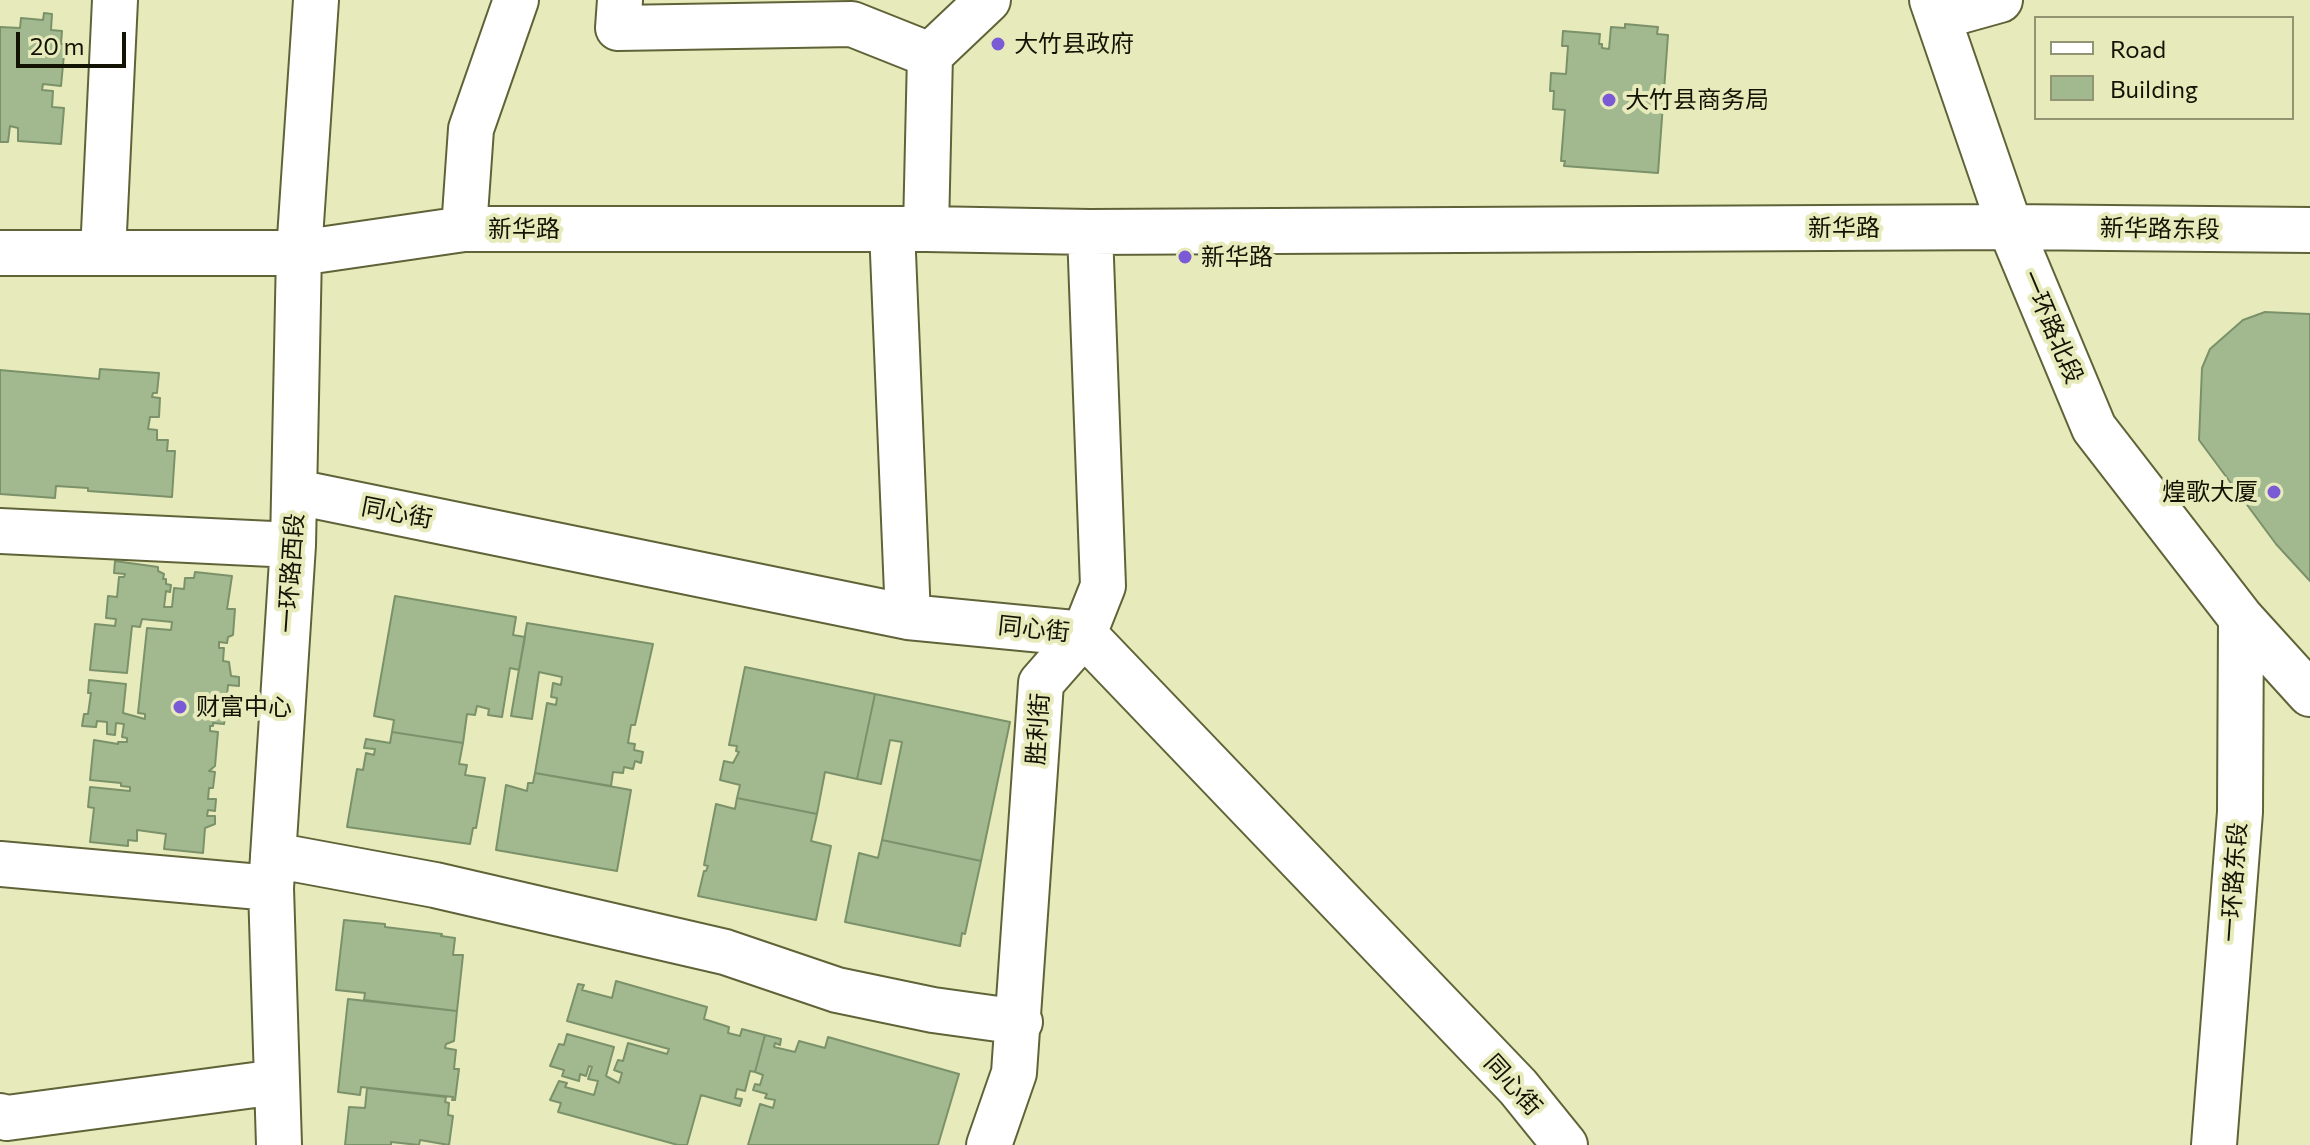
<!DOCTYPE html>
<meta charset="utf-8">
<style>
body{margin:0}
#map{position:relative;width:2310px;height:1145px;overflow:hidden;background:#e7ebbb;font-family:Commissioner,sans-serif}
canvas{display:block}
.legend{position:absolute;left:2034px;top:16px;width:260px;height:104px;box-sizing:border-box;background:#e7ebbb;border:2px solid #929571;margin:0;padding:10px 14px;list-style:none;font-size:24px;color:#121303}
.legend li{display:flex;align-items:center;gap:16px;height:40px}
.legend b{width:40px;border:2px solid #929571}
.scale{position:absolute;left:16px;top:32px;width:110px;height:36px;box-sizing:border-box;border:4px solid #121303;border-top:0;padding-left:10px;font-size:24px;line-height:28px;white-space:nowrap;color:#121303;-webkit-text-stroke:6px #e7ebbb;paint-order:stroke}
</style>
<div id="map">
<canvas width="2310" height="1145"></canvas>
<ul class="legend">
<li><b style="height:10px;background:#fff"></b>Road</li>
<li><b style="height:22px;background:#a2b990"></b>Building</li>
</ul>
<div class="scale">20 m</div>
</div>
<script>
const context = document.querySelector('canvas').getContext('2d');
context.lineJoin = 'round';
function fillPath(path, color) { context.fillStyle = color; context.fill(path, 'evenodd'); }
function strokePath(path, color, width, dash) { context.strokeStyle = color; context.lineWidth = width; context.lineCap = dash ? 'butt' : 'round'; context.setLineDash(dash || []); context.stroke(path); }
function write(font, color, halo, rows, align = 'center') {
  context.font = font + ' Commissioner,"Noto Sans SC",sans-serif'; context.lineWidth = 8; context.setLineDash([]); context.textBaseline = 'middle'; context.strokeStyle = halo; context.fillStyle = color; for (const [text, x, y, turn = 0] of rows) {
    context.save(); context.translate(x, y); context.rotate((+turn || 0) * Math.PI / 180); context.textAlign = isNaN(turn) ? turn : align; if (halo) context.strokeText(text, 0, 0); context.fillText(text, 0, 0); context.restore();
  }
}
const building = new Path2D(`
 M44,13L52,14L51,30L62,31L61,44H65L61,86L43,84L42,90L53,91L52,107L64,108L61,144L18,141V128L10,126L8,142H0V27L20,28L21,18L43,20Z
 M1625,24L1658,27L1657,34L1668,35L1658,173L1564,166L1565,161H1561L1565,110L1553,109L1554,91H1550L1551,73L1566,74L1568,46H1562L1563,31L1600,34L1599,44H1602V48L1609,49L1611,27L1625,28Z
 M2265,312L2310,314V581L2276,544L2199,440L2202,368L2210,349L2243,320Z
 M100,369L159,373L157,393H153L152,397L160,398L159,417H150L148,429L157,430V440H168L167,451H175L172,497L88,491V488L56,486L55,498L0,494V370L99,379Z
 M115,561L158,567V571L164,574L163,579H166V584L171,585L170,592L166,591L164,607H172L174,588L184,589L185,578H194L195,572L232,576L227,609H235L233,635L228,637L227,643L219,642V648H224L223,661L229,662L231,676L239,677V686L228,685L227,696L218,695L217,706L225,707V715L222,714V718H225L224,724L213,723V726H210V731L218,732L215,766L209,771L215,772L213,788H209L208,799H216L215,811L208,810L207,816H215V824L205,828L203,853L164,849L166,834L137,830V841L128,840V846L90,842L94,808L88,807L90,787L130,791V787L121,786V783L90,780L94,740L118,744V742H127V738L122,737L124,724L116,723L115,735L107,734V722L97,721L96,727L82,726L84,714H88L91,693H88L89,680L126,684L123,713L145,719V714L138,713L147,628L171,630L172,622L142,619L140,627L132,626L127,673L90,670L95,624L115,626L116,619L106,618L108,596L117,597L119,577H124L125,574L114,573Z
 M395,596L516,617L513,635L525,637L519,670L510,668L502,717L488,715L489,709L477,706L475,715L467,714L463,743L392,732L394,720L374,716Z
 M527,623L653,644L635,725H631L628,743L635,744L634,750L643,752L641,763L635,761L633,769L624,767L623,773L613,772L611,786L535,773L547,703L556,705L557,698L551,697L553,683L561,685L562,677L539,672L532,719L511,716Z
 M745,667L875,694L857,779L825,772L817,814L737,798L740,785L720,780L724,761L733,763L739,752L736,751L737,746L729,745Z
 M875,694L1010,722L981,861L882,840L902,742L890,740L881,784L857,779Z
 M392,732L463,743L459,764L467,765L465,775L485,778L476,828H473L470,844L347,827L357,769L363,770L366,753L374,755L375,749L364,748L366,739L390,743Z
 M535,773L631,790L617,871L496,850L506,785L527,791L528,783H533Z
 M737,798L817,814L811,841L831,846L816,920L698,896L704,871H706L708,866L704,865L716,804L735,809Z
 M882,840L981,861L965,934L962,933L960,946L845,922L859,853L878,858Z
 M344,920L385,924V927L442,934L441,936L455,938L453,955H463L457,1011L364,1000L365,993L336,990Z
 M616,981L707,1007L704,1019L729,1027L728,1033L740,1036L742,1029L765,1035L755,1072L750,1071L745,1091L737,1089L735,1098L742,1099L740,1106L701,1095L687,1145H678L558,1112L561,1103L550,1100L559,1081L567,1083L565,1087L594,1095L598,1081L588,1079L592,1067L589,1066L586,1076L580,1074L579,1081L562,1076L564,1070L550,1066L559,1044L564,1045L567,1034L614,1047L606,1076L619,1083L622,1073L614,1070L618,1060L623,1061L628,1043L667,1054L669,1049L567,1021L578,984L584,985L582,990L612,998Z
 M348,999L457,1011L454,1041L446,1044L445,1048L456,1050L454,1069H459L455,1100H452L453,1097L361,1087L360,1095L338,1092Z
 M765,1035L781,1039L780,1045L775,1043L774,1047L795,1052L799,1041L825,1048L828,1037L959,1074L938,1145H748L760,1104L773,1108L775,1100L765,1098L767,1094L753,1090L755,1084L760,1085L763,1075L755,1072Z
 M367,1088L446,1097L445,1102L449,1103L448,1115L453,1116L449,1145L420,1140L419,1145L391,1142V1145H345L349,1107L365,1108Z`);
const minor = new Path2D(`
 M620,0L618,28L852,24L930,55
 M1932,0L2010,227L2094,428L2241,618L2310,694
 M1939,17L2000,0
 M464,229L471,129L516,0
 M892,229L908,617
 M926,229L930,55L988,0
 M0,253H299L464,229H926L1090,232L2010,227L2310,230
 M103,253L115,0
 M296,492L908,617L1084,634L1518,1087L1565,1145
 M0,531L293,545
 M273,855L435,885L725,952L837,990L933,1010L1020,1022
 M0,864L271,888
 M0,1116L7,1118L277,1082
 M279,1145L271,888L293,545L299,253L316,0
 M989,1145L1014,1073L1041,683L1084,634L1103,586L1090,232
 M2214,1145L2240,812L2241,618`);
const markers = [
 [998,44,8,"#7b5bd5"],
 [1609,100,8,"#7b5bd5"],
 [1185,257,8,"#7b5bd5"],
 [2274,492,8,"#7b5bd5"],
 [180,707,8,"#7b5bd5"]
];
const poiNames = [
 ["大竹县政府",1014,44],
 ["大竹县商务局",1625,100],
 ["新华路",1201,257],
 ["煌歌大厦",2258,492,"right"],
 ["财富中心",196,707]
];
const streetNames = [
 ["新华路",1844,228],
 ["新华路",524,229],
 ["新华路东段",2160,229,1],
 ["一环路北段",2052,327,67],
 ["同心街",397,513,11],
 ["一环路西段",291,573,-86],
 ["同心街",1034,629,6],
 ["胜利街",1038,729,-86],
 ["一环路东段",2234,882,-86],
 ["同心街",1513,1085,48]
];
fillPath(building, '#a2b990');
strokePath(building, '#7b9169', 2);
strokePath(minor, '#606338', 48);
strokePath(minor, '#fff', 44);
for (const [x, y, r, color] of markers) { const dot = new Path2D(); dot.arc(x, y, r, 0, 2 * Math.PI); context.fillStyle = color; context.fill(dot); strokePath(dot, '#e7ebbb', 3); }
write('24px', '#121303', '#e7ebbb', poiNames, 'left');
write('24px', '#121303', '#e7ebbb', streetNames);
</script>
